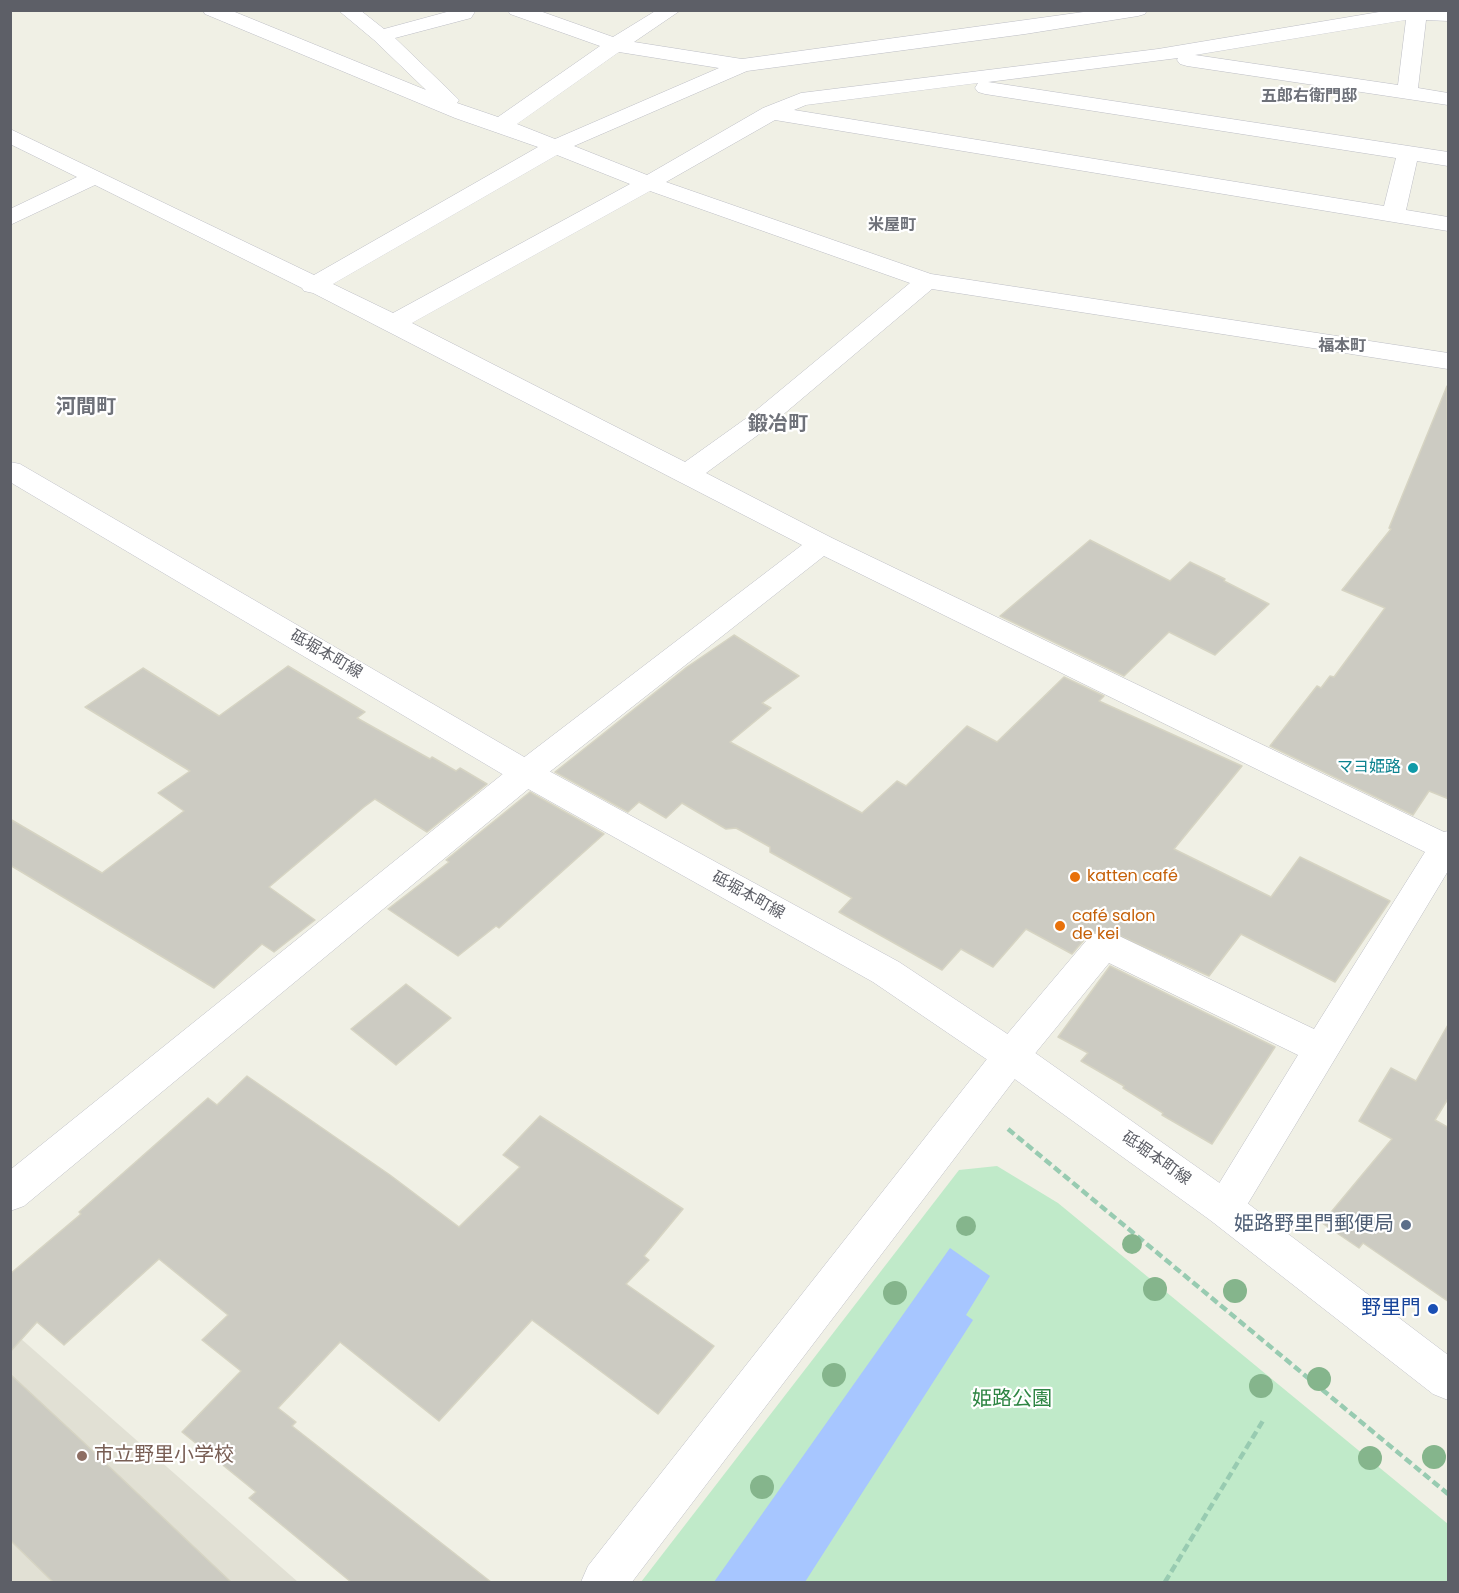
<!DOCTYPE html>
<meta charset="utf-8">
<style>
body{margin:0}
#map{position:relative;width:1459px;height:1593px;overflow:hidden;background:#f0f0e5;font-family:Poppins,sans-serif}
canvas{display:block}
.frame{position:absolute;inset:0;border:12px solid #5d5f67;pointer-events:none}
</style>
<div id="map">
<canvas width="1459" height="1593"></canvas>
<div class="frame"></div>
</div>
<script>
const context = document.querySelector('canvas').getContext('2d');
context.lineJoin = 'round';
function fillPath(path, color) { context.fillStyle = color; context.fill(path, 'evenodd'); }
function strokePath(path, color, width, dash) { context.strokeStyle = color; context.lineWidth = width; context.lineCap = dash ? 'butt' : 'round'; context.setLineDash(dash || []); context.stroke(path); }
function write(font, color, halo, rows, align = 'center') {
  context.font = font + ' Poppins,"Noto Sans JP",sans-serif'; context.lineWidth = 4.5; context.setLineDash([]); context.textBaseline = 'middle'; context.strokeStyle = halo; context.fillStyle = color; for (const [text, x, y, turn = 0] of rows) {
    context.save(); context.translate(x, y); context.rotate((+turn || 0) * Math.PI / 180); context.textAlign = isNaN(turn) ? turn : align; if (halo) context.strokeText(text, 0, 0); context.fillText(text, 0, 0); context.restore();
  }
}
const education = new Path2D(`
 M11,1330L298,1582H11Z`);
const green = new Path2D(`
 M997,1166L1058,1203L1448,1524V1582H641L959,1170Z`);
const water = new Path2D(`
 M950,1248L990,1276L966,1315L973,1320L805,1582H714Z`);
const building = new Path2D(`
 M1447,386L1449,799L1429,791L1413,815L1270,746L1317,686L1321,688L1330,676L1334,677L1385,608L1342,590L1391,529L1389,528Z
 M1090,540L1170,581L1190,562L1225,579L1224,581L1269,604L1215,655L1169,632L1124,676L1000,616Z
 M734,635L799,676L762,703L771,708L730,742L862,813L897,781L906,786L967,726L997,742L1064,677L1104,696L1099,701L1242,766L1174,849L1271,897L1300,857L1390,901L1335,982L1241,934L1209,976L1105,929L1089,934L1072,954L1026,929L993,967L961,949L942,970L839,912L852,898L770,852V847L736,828L726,829L682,803L666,818L639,802L628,812L555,772L687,667Z
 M288,666L365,712L357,718L430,759L432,757L456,771L460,768L487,784L427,832L375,799L364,807L269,887L315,920L274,952L262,944L214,988L10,865V819L102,873L184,811L158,793L190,771L85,707L143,668L219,716Z
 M530,792L604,834L499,928L496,926L458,956L388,909L449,862L446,860Z
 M1110,966L1275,1047L1212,1144L1162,1115L1163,1113L1123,1088L1124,1086L1081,1061L1088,1053L1058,1037Z
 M406,984L451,1018L396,1065L351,1029Z
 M1449,1023V1097L1435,1120L1449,1128V1302L1363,1243L1359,1248L1322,1223L1392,1139L1359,1121L1391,1068L1416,1081Z
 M247,1076L390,1175L459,1227L520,1167L503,1155L540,1116L683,1209L644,1256L649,1260L626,1284L714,1346L658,1414L532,1320L439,1421L340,1342L278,1408L296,1422L292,1426L491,1582H351L249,1498L256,1492L182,1432L241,1371L202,1340L228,1315L159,1259L64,1345L37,1322L10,1352V1274L81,1214L79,1212L208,1098L217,1105Z
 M10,1374L80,1439L231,1582H53L10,1540Z`);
const path = new Path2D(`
 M1008,1129L1448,1494
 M1165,1582L1264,1419`);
const minor = new Path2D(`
 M203,10H230L426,90L374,40L338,10H360L384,29L454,10H476L471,18L395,38L455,96L459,100L457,103L498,117L600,46L510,14L508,10H537L613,37L657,10H681L634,42L742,59L1098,10H1147L1145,14L1138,16L1025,34L747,71L574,146L647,175L763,108L801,93L1158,49L1391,10H1448V21L1426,20L1418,88L1448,93V105L1187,66L1180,64L1177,60L1178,58L988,82L1448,152V166L1417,161L1406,210L1448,217V231L775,120L666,182L931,274L1448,353V369L932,289L766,429L706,473L832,538L1444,832L1448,831V871L1238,1220L1224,1225L1210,1220L1204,1208L1298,1055L1109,963L1024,1067L632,1582H581L588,1566L998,1045L1091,935L1104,931L1117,935L1314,1029L1425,852L824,556L538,781L24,1206L10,1211V1170L514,765L802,545L313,293L304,291L302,288L95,185L10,225V209L77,177L10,144V129L314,275L538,147L455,118L205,14ZM1406,20L1398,85L1195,55ZM619,52L719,68L555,139L517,124ZM978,83L975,88L978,92L985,94L1396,158L1384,206L794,110L806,105ZM557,155L630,184L393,313L333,284ZM650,191L910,283L748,417L685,462L412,323Z`);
const secondary = new Path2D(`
 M10,462L20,464L538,765L899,962L1024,1045L1238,1196L1448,1355V1400L1433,1394L1210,1220L998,1067L873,982L514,781L10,482Z`);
const trees = [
 [966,1226,10],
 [1132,1244,10],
 [1155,1289,12],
 [1235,1291,12],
 [895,1293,12],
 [834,1375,12],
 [1319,1379,12],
 [1261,1386,12],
 [1434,1457,12],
 [1370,1458,12],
 [762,1487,12]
];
const markers = [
 [1413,768,6,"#0f9aa8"],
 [1075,877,6,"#e8710a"],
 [1060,926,6,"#e8710a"],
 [1406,1225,6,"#5c6f8a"],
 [1433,1309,6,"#1a4fb4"],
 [82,1456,6,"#8d6e63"]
];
const farQuarternames = [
 ["五郎右衛門邸",1309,97],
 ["米屋町",892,226],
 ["福本町",1342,347]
];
const streetNames = [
 ["砥堀本町線",326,655,30],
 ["砥堀本町線",748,896,29],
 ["砥堀本町線",1156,1159,35]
];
const cultureNames = [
 ["マヨ姫路",1401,768]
];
const foodNames = [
 ["katten café",1087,877],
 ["café salon",1072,917],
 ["de kei",1072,935]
];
const quarterNames = [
 ["河間町",86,408],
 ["鍛冶町",778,425]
];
const nearServicenames = [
 ["姫路野里門郵便局",1394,1225]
];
const nearTransitnames = [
 ["野里門",1421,1309]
];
const nearParknames = [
 ["姫路公園",1012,1400]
];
const nearEducationnames = [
 ["市立野里小学校",94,1456]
];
fillPath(education, '#e1e0d4');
fillPath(green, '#c0eac9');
fillPath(water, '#a7c6ff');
fillPath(building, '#cccbc2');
strokePath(building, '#d6d4c3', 1.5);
strokePath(minor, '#bdbec5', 1);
strokePath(secondary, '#c0c1c9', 1);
strokePath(path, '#98cbb1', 4.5, [8, 4]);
fillPath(minor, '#fff');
fillPath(secondary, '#fff');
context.fillStyle = '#85b58c';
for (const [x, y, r] of trees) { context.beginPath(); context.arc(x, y, r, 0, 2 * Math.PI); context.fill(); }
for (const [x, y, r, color] of markers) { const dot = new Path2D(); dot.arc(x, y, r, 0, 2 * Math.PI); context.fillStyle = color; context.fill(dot); strokePath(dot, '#fff', 2); }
write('bold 16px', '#6e7179', '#fff', farQuarternames);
write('16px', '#5d5f67', '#fff', streetNames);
write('16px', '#0d838f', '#fff', cultureNames, 'right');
write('16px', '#c56008', '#fff', foodNames, 'left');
write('bold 20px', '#6e7179', '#fff', quarterNames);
write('20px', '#4e5e75', '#fff', nearServicenames, 'right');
write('20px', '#164399', '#fff', nearTransitnames, 'right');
write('20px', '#2e8543', '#fff', nearParknames);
write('20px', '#785e54', '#fff', nearEducationnames, 'left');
</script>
